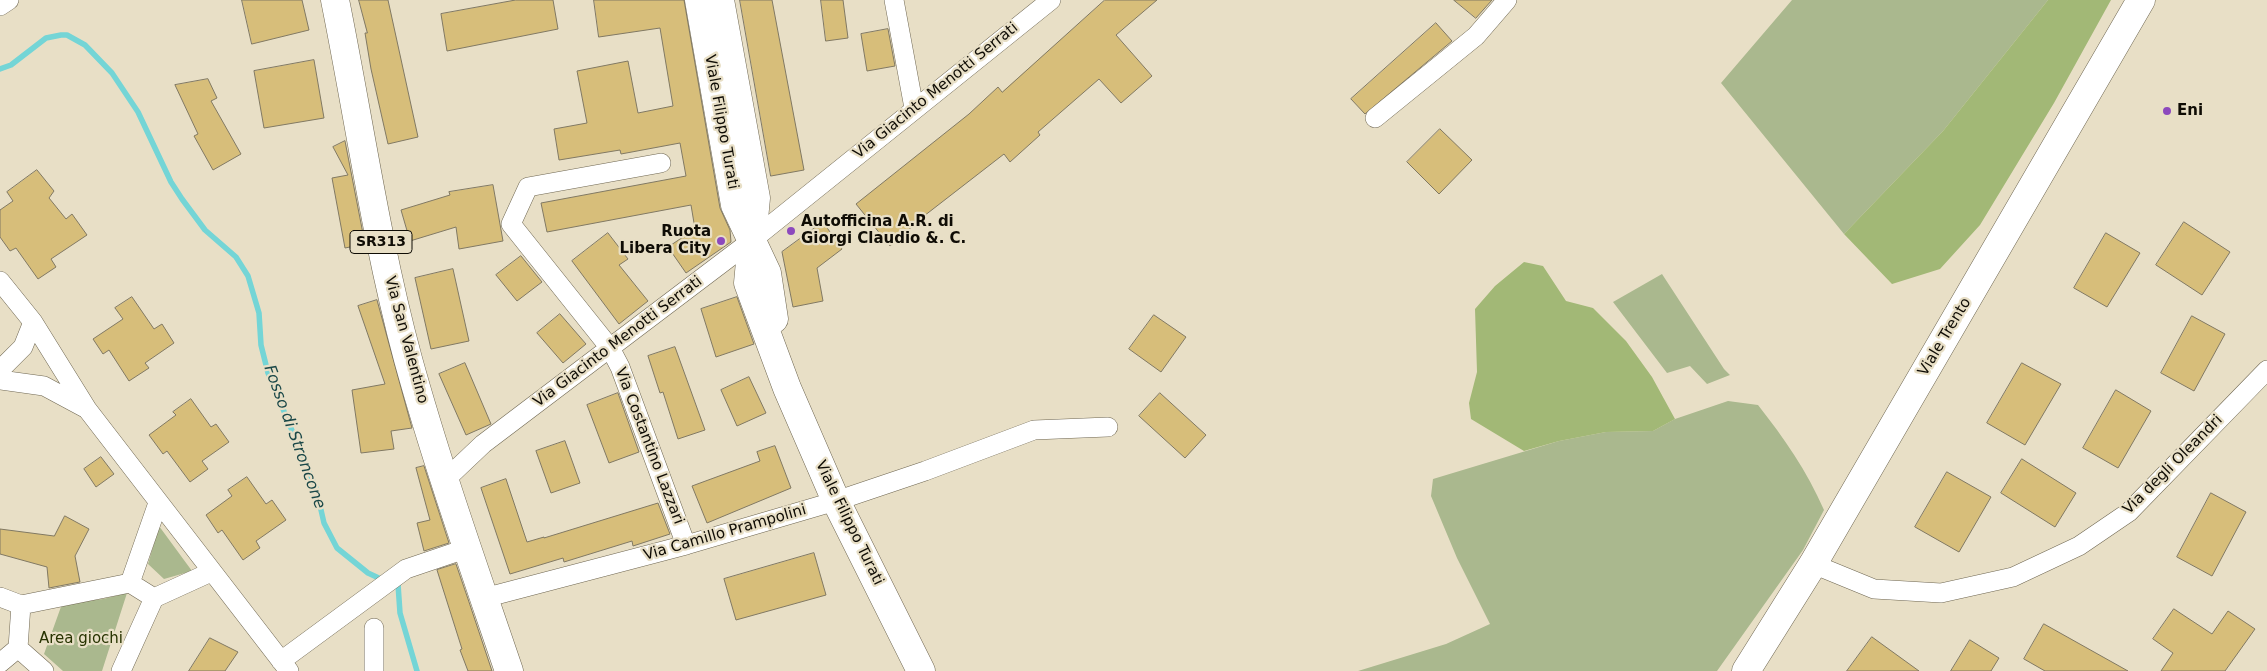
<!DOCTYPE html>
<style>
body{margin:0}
canvas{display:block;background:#e8dfc6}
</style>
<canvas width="2267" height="671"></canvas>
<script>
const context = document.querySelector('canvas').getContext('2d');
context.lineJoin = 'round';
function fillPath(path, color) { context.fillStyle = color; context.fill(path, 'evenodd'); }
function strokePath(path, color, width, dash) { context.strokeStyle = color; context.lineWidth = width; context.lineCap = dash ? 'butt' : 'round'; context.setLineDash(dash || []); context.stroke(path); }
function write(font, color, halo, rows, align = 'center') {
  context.font = font + ' "DejaVu Sans",sans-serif'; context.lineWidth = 4.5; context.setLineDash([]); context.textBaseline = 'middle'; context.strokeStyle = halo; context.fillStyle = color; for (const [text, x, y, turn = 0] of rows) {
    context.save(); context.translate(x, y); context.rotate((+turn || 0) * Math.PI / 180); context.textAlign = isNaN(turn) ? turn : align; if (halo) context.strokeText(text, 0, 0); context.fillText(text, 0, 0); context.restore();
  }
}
const green = new Path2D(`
 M1792,0H2048L1943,131L1844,234L1721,83Z
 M1662,274L1724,369L1730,375L1707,384L1690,366L1667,373L1613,302Z
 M1728,401L1758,405C1784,438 1807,471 1824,510L1803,550L1717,671H1358L1446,644L1490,624L1457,558L1431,496L1433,479L1559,441L1606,432L1653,431L1675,419Z
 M159,526L192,571L164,579L148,564Z
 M127,593L102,671H63L44,654L62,604L103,599Z`);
const forest = new Path2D(`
 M2048,0H2111L2054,103L1980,225L1940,269L1892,284L1844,234L1943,131Z
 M1524,262L1543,266L1566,301L1593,308L1626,341L1652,377L1675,419L1653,431L1606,432L1559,441L1524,451L1471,419L1469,403L1477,372L1475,309L1495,286Z`);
const stream = new Path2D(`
 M0,69L11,65L46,38L61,35H67L85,45L112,73L138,112L171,182L182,199L205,230L236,257L248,276L259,313L261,345L268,373L316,488L324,523L337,548L368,573L383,580
 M394,583L398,584L400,613L417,671`);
const building = new Path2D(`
 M242,0H302L309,30L252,44Z
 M359,0H388L418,137L388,144L371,69L365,33H367Z
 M516,0H553L558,29L447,51L441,14Z
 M594,0H684L720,208L730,230L731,242L686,273L668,247L695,229L691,205L547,232L541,203L686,176L680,143L621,154L620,150L559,160L554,129L587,123L577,71L628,61L638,113L673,106L660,28L599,37Z
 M740,0H772L804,170L771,176Z
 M821,0H843L848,38L826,41Z
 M1105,0H1157L1116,35L1152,76L1121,103L1099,79L1038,132L1040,135L1010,162L1004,154L924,216L890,246L856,204L969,114L998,87L1002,92Z
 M1454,0H1492L1476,18Z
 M1436,23L1452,41L1365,114L1351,99Z
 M888,29L895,66L867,71L861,34Z
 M314,60L324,118L264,128L254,71Z
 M208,79L217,98L211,101L241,154L213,170L194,136L198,134L175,85Z
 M1440,129L1472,160L1439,194L1407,162Z
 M345,141L365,244L345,248L332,178L348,175L333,147Z
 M37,170L54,191L49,198L66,219L72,214L87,235L51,259L56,267L38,279L16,248L10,251L0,237V210L13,201L7,192Z
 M493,185L503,241L459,249L456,227L410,241L401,210L450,195L449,192Z
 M823,222L842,249L817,268L823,301L793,307L782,252Z
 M2184,222L2230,252L2202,295L2156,265Z
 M608,233L628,259L619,265L648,301L619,324L572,261Z
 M2106,233L2140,253L2107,307L2074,288Z
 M521,256L542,282L517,301L496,275Z
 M453,269L469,341L431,349L415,278Z
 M132,297L154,329L162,324L174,343L145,363L149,368L129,381L109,350L103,354L93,339L123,319L115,308Z
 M737,297L754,344L716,357L701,309Z
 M377,300L412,428L391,431L394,449L361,453L352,390L385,384L358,306Z
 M560,314L586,344L563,363L537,333Z
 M1154,315L1186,337L1161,372L1129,349Z
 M2192,316L2225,334L2194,391L2161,373Z
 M675,347L705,430L678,439L663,392L660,393L648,356Z
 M465,363L491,424L466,435L439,374Z
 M2022,363L2061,384L2025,445L1987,423Z
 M749,377L766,413L737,426L721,390Z
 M2116,390L2151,411L2118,468L2083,448Z
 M618,393L639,452L609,463L587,405Z
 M1160,393L1206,435L1185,458L1139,416Z
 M191,399L211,427L216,424L229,442L202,461L208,469L190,482L167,451L163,454L149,435L176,415L173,412Z
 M565,441L580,483L551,493L536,451Z
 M775,446L791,488L707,523L692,486L760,461L757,452Z
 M101,457L114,474L96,487L84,469Z
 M2022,459L2076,493L2055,527L2001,493Z
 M424,466L449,543L424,551L417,523L430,520L416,468Z
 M1947,472L1991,497L1959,552L1915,527Z
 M247,477L266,504L272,500L286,520L256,541L260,548L243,560L222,530L218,533L206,515L232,496L228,490Z
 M506,479L527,542L544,537V538L658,503L670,534L633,546L632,541L564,562L563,558L510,574L481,488Z
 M2211,493L2246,512L2212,576L2177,557Z
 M65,516L89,529L75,556L80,582L49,588L47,567L0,554V529L54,536Z
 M814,553L826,595L736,620L724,579Z
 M456,564L468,599L492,671H468L460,650L462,649L437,570Z
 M2174,609L2212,634L2228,611L2255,629L2225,671H2161L2173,653L2153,639Z
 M2044,624L2128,671H2045L2024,659Z
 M1872,637L1919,671H1847Z
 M210,638L238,652L225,671H189Z
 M1970,640L1999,658L1991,671H1951Z`);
const street = new Path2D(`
 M894,0L914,108
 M0,6L9,0
 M1375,118L1476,36L1507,0
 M661,163L528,187L511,224L610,348L620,367L686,545
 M0,281L33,322L87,409L289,671
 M0,370L23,347L33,322
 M0,380L44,386L85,408
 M445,480L483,444L751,241L1051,0
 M1813,564L1874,589L1941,593L2013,577L2079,546L2129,512L2267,370
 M130,583L158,503
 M0,597L21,605L18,648L44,671
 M484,598L686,545L836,501L925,471L1034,430L1108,427
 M21,605L130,583L154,598
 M374,628V671
 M281,661L406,569L468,548
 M0,663L18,648
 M121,671L154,598L211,572`);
const secondary = new Path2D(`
 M699,0L735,205L767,273L774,319
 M720,0L756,198L748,283L787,388L836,501L921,671
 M1746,671L1813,564L2141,0`);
const primary = new Path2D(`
 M335,0C359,119 376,241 408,359C437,464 474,568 509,671`);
const markers = [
 [2167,111,5,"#8c49bd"],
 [791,231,5,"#8c49bd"],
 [721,241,5,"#8c49bd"]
];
const shields = [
 [381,242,62]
];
const shieldNames = [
 ["SR313",381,242]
];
const streetNames = [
 ["Via Giacinto Menotti Serrati",936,91,-39],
 ["Viale Filippo Turati",721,122,80],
 ["Viale Trento",1945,337,-59],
 ["Via San Valentino",406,340,75],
 ["Via Giacinto Menotti Serrati",618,342,-37],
 ["Via Costantino Lazzari",649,446,69],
 ["Via degli Oleandri",2173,465,-45],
 ["Viale Filippo Turati",849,523,64],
 ["Via Camillo Prampolini",725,533,-16]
];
const poiNames = [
 ["Eni",2177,111],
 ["Autofficina A.R. di",801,222],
 ["Giorgi Claudio &. C.",801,239],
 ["Ruota",711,232,"right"],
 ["Libera City",711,249,"right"]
];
const parkNames = [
 ["Area giochi",81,639]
];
const waterNames = [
 ["Fosso di Stroncone",294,437,70]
];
fillPath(green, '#aab88e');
fillPath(forest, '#a2b876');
strokePath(stream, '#74d5d6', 5.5);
fillPath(building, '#d7be7a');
strokePath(building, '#817963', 1);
strokePath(street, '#6f6752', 20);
strokePath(secondary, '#6f6752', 29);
strokePath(primary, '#6f6752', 29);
strokePath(street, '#fff', 19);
strokePath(secondary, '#fff', 28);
strokePath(primary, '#fff', 28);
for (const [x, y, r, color] of markers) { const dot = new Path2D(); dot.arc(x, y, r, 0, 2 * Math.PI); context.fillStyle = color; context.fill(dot); strokePath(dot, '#e8dfc6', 2); }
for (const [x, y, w] of shields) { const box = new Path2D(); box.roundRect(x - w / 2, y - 11.5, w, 23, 4); context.fillStyle = '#e8dfc6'; context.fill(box); strokePath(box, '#0f0c05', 1); }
write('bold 14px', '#0f0c05', null, shieldNames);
write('15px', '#0f0c05', '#e8dfc6', streetNames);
write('bold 15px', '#0f0c05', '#e8dfc6', poiNames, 'left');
write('15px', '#273301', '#e8dfc6', parkNames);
write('italic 16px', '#1b4848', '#e8dfc6', waterNames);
</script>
